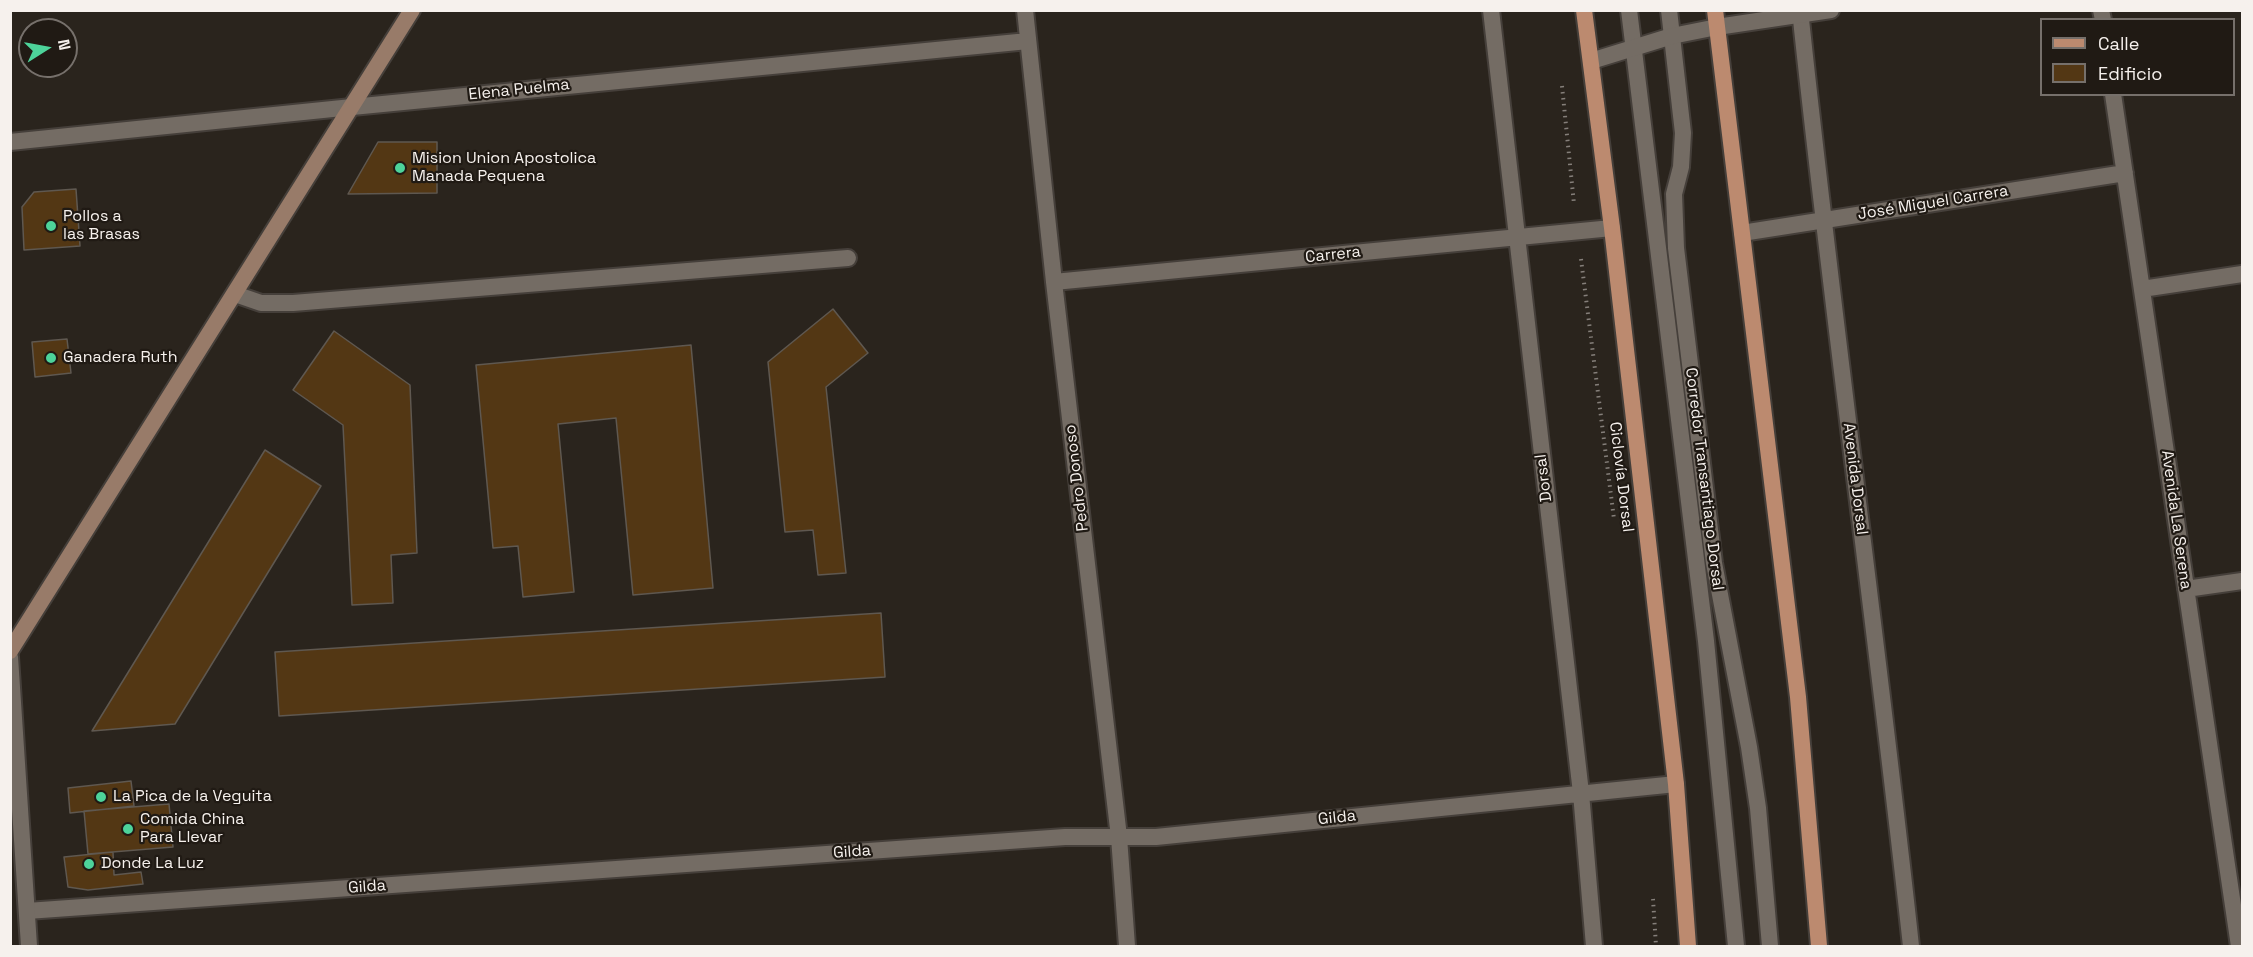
<!DOCTYPE html>
<meta charset="utf-8">
<style>
body{margin:0}
#map{position:relative;width:2253px;height:957px;overflow:hidden;background:#2a241d;font-family:"Space Grotesk",sans-serif}
canvas{display:block}
.frame{position:absolute;inset:0;border:12px solid #f6f1ed;pointer-events:none}
.legend{position:absolute;left:2040px;top:18px;width:195px;height:78px;box-sizing:border-box;background:#201a14;border:2px solid #76706b;margin:0;padding:8px 10px;list-style:none;font-size:18px;color:#f6f1ed}
.legend li{display:flex;align-items:center;gap:12px;height:30px}
.legend b{width:30px;border:2px solid #76706b}
.north{position:absolute;left:18px;top:18px;width:60px;height:60px;box-sizing:border-box;background:#201a14;border:2px solid #76706b;border-radius:50%;rotate:79deg;font-size:16px;font-weight:700;line-height:24px;text-align:center;color:#f6f1ed}
.north::after{content:'';display:block;margin:auto;width:21px;height:27px;background:#4dd39a;clip-path:polygon(50% 0,100% 100%,50% 72%,0 100%)}
</style>
<div id="map">
<canvas width="2253" height="957"></canvas>
<div class="frame"></div>
<ul class="legend">
<li><b style="height:8px;background:#bc8a6f"></b>Calle</li>
<li><b style="height:16px;background:#533714"></b>Edificio</li>
</ul>
<div class="north">N</div>
</div>
<script>
const context = document.querySelector('canvas').getContext('2d');
context.lineJoin = 'round';
function fillPath(path, color) { context.fillStyle = color; context.fill(path, 'evenodd'); }
function strokePath(path, color, width, dash) { context.strokeStyle = color; context.lineWidth = width; context.lineCap = dash ? 'butt' : 'round'; context.setLineDash(dash || []); context.stroke(path); }
function write(font, color, halo, rows, align = 'center') {
  context.font = font + ' "Space Grotesk",sans-serif'; context.lineWidth = 4.5; context.setLineDash([]); context.textBaseline = 'middle'; context.strokeStyle = halo; context.fillStyle = color; for (const [text, x, y, turn = 0] of rows) {
    context.save(); context.translate(x, y); context.rotate((+turn || 0) * Math.PI / 180); context.textAlign = isNaN(turn) ? turn : align; if (halo) context.strokeText(text, 0, 0); context.fillText(text, 0, 0); context.restore();
  }
}
const building = new Path2D(`
 M378,142H437V193L348,194Z
 M76,189L80,246L24,250L22,207L34,192Z
 M833,309L868,353L826,387L846,573L818,575L813,530L785,532L768,362Z
 M334,331L410,385L417,553L391,555L393,603L352,605L343,425L293,390Z
 M67,339L71,373L35,377L32,342Z
 M691,345L713,588L633,595L616,418L558,424L574,592L523,597L518,546L493,548L476,365Z
 M265,450L321,486L175,724L92,731Z
 M881,613L885,677L279,716L275,652Z
 M131,781L134,806L70,813L68,788Z
 M169,804L173,847L88,854L84,811Z
 M113,852L114,875L141,872L143,884L88,890L68,887L64,857Z`);
const path = new Path2D(`
 M1562,86L1574,204
 M1581,259L1614,519
 M1653,899L1656,946`);
const service = new Path2D(`
 M1629,10L1706,641L1736,946
 M1669,10L1683,133L1681,167L1674,194L1676,248L1714,563L1749,747L1758,808L1770,946
 M235,294L261,303H293L848,258`);
const minor = new Path2D(`
 M1025,10L1054,282L1119,837L1127,946
 M1491,10L1581,793L1594,946
 M1800,10C1833,323 1877,634 1911,946
 M2101,10L2103,20
 M2113,94L2239,946
 M10,142L352,107L1028,41
 M1742,233L2125,173
 M1054,282L1612,228
 M2142,289L2242,274
 M2186,589L2242,581
 M27,911L1065,837H1156L1676,784`);
const tertiary = new Path2D(`
 M1591,61L1672,36L1717,27L1831,10
 M10,657L29,946`);
const secondary = new Path2D(`
 M10,651L412,10`);
const primary = new Path2D(`
 M1584,10L1612,228L1676,784L1688,946
 M1715,10L1798,697L1819,946`);
const markers = [
 [400,168,6,"#4dd39a"],
 [51,226,6,"#4dd39a"],
 [51,358,6,"#4dd39a"],
 [101,797,6,"#4dd39a"],
 [128,829,6,"#4dd39a"],
 [89,864,6,"#4dd39a"]
];
const streetNames = [
 ["Elena Puelma",519,90,-6],
 ["José Miguel Carrera",1933,203,-9],
 ["Carrera",1333,255,-6],
 ["Ciclovía Dorsal",1621,477,83],
 ["Pedro Donoso",1077,478,-97],
 ["Dorsal",1544,478,-97],
 ["Corredor Transantiago Dorsal",1704,479,83],
 ["Avenida Dorsal",1855,479,83],
 ["Avenida La Serena",2176,520,82],
 ["Gilda",1337,818,-6],
 ["Gilda",852,852,-4],
 ["Gilda",367,887,-4]
];
const poiNames = [
 ["Mision Union Apostolica",412,159],
 ["Manada Pequena",412,177],
 ["Pollos a",63,217],
 ["las Brasas",63,235],
 ["Ganadera Ruth",63,358],
 ["La Pica de la Veguita",113,797],
 ["Comida China",140,820],
 ["Para Llevar",140,838],
 ["Donde La Luz",101,864]
];
fillPath(building, '#533714');
strokePath(building, '#5f5850', 1.5);
strokePath(service, '#453f3a', 20);
strokePath(minor, '#453f3a', 20);
strokePath(tertiary, '#453f3a', 20);
strokePath(secondary, '#453f3a', 20);
strokePath(primary, '#453f3a', 20);
strokePath(path, '#857f7a', 4, [1.5, 4.5]);
strokePath(service, '#746c64', 16);
strokePath(minor, '#746c64', 16);
strokePath(tertiary, '#746c64', 16);
strokePath(secondary, '#987b69', 16);
strokePath(primary, '#bc8a6f', 16);
for (const [x, y, r, color] of markers) { const dot = new Path2D(); dot.arc(x, y, r, 0, 2 * Math.PI); context.fillStyle = color; context.fill(dot); strokePath(dot, '#201a14', 2); }
write('16px', '#f6f1ed', '#201a14', streetNames);
write('16px', '#f6f1ed', '#201a14', poiNames, 'left');
</script>
